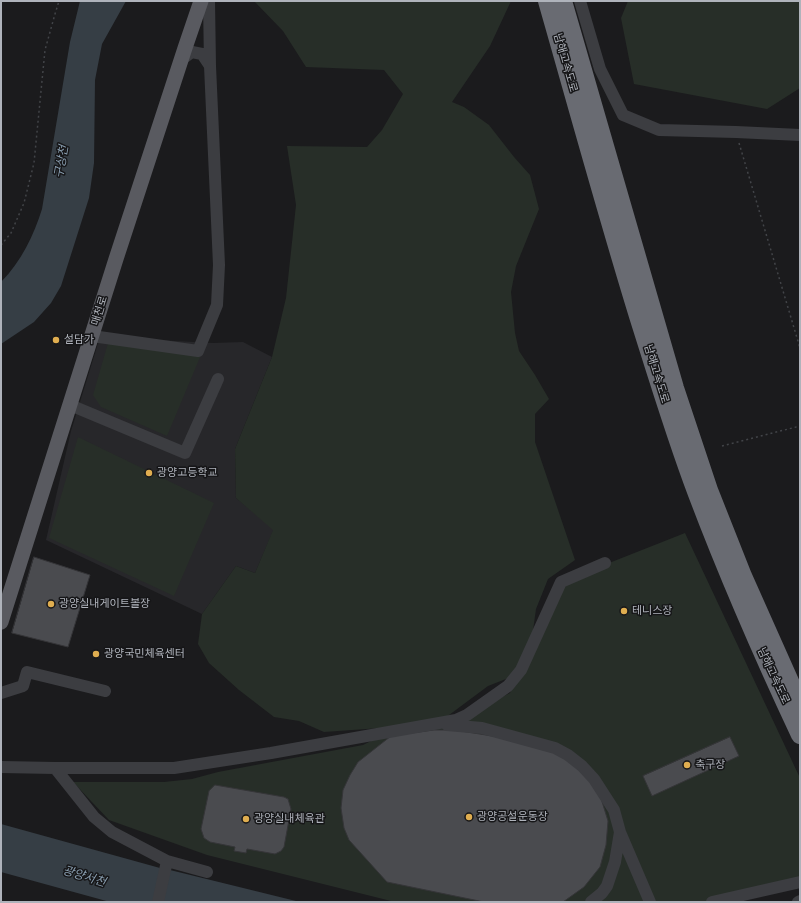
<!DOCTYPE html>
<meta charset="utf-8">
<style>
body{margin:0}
#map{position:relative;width:801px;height:903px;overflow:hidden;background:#1b1b1d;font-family:"DM Sans",sans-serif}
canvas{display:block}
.frame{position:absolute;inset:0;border:2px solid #afb3bb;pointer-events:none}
</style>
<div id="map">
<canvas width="801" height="903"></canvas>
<div class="frame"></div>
</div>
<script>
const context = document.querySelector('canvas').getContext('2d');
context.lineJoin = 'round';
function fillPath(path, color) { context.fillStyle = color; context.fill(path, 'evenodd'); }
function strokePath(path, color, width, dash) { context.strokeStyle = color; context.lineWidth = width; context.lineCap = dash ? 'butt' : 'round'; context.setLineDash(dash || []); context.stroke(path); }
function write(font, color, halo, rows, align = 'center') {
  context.font = font + ' "DM Sans","Noto Sans KR",sans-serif'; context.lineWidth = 3; context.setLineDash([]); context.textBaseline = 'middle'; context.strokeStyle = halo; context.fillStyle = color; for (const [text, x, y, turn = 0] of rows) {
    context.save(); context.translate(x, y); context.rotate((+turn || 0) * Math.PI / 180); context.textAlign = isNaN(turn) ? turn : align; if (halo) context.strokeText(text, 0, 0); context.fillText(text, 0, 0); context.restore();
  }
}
const built = new Path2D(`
 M100,337L213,343L243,342L272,357L235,449L236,498L274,529L255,573L236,566L202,614L46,540L71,431Z`);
const green = new Path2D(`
 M254,1H511L490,46L452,102L464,107L489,125L514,157L530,175L539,209L516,266L511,292L515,333L519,351L535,375L549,399L535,414V442L575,560L548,579L536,609L531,645L561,582L685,533L800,778V887L736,902H395L207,855L109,820L73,782H164L192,779L218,772L363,745L391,731L445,726L510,693L527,656L516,675L488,686L437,724L324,732L299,721L274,717L239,690L209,663L198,644L202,614L236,566L255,573L273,530L236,498L235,449L272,357L286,298L296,205L287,146L367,147L382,130L403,94L384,70L306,67L283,31Z
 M628,1H800V88L767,109L634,84L621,18Z
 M110,336L203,350L167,436L101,407L93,395Z
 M78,437L214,503L174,596L49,538Z`);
const water = new Path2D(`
 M80,1H126L102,44L95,80L94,163L89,198L61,286L51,303L34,322L1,344V282C21,262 34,235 42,209L70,42Z
 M1,824L160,868L154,902H110L1,872Z
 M166,869L300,902H158Z`);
const building = new Path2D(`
 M34,557L90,575L68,647L12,633Z
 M434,730H455L523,741L560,753L586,775L600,795L608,821L606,845L600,867L584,887L563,902H484L387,882L349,840L344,828L341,808L343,790L350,775L358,762L391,736Z
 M730,737L739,756L652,796L643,776Z
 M215,785L284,797L288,799L291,809L284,847L281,851L275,854L247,849L246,853L234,851L235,847L210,842L204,838L201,829L209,791Z`);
const path = new Path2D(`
 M739,143L800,348
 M1,245L11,233L24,203L34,163L45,50L55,14L59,1
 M722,446L800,426`);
const minor = new Path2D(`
 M580,1L600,69L623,115L659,130L736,132L800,135
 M181,60L192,52L202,54L210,66
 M92,336L198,351L217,305L219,265L210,66L209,1
 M70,405L185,453L218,379
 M1,693L23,686L27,672L105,691
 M447,725L482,728L555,748L568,755L582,766L594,779L614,810L620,832L615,862L607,886L602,893L591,902
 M1,767L55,768H174L271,753L456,720L467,715L508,686L521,670L561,582L605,563
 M55,768L94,817L112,832L167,861L158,902
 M620,832L650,902
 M167,861L207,872
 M712,902L800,882
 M798,902L800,901`);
const major = new Path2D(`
 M1,622L116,259L185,48L201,1`);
const highway = new Path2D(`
 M547,1C577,106 606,212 638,316C657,376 675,436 697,494C728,576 763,656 800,735
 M563,1L675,388L709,490L743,576L800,704`);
const markers = [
 [56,340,4,"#e0ae50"],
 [149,473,4,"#e0ae50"],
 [51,604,4,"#e0ae50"],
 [624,611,4,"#e0ae50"],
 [96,654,4,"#e0ae50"],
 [687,765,4,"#e0ae50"],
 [469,817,4,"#e0ae50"],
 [246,819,4,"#e0ae50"]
];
const streetNames = [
 ["남해고속도로",565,63,74],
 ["매천로",100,311,-73],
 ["남해고속도로",656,374,73],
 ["남해고속도로",773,676,65]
];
const poiNames = [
 ["설담가",64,340],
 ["광양고등학교",157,473],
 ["광양실내게이트볼장",59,604],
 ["테니스장",632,611],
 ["광양국민체육센터",104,654],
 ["축구장",695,765],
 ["광양공설운동장",477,817],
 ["광양실내체육관",254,819]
];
const waterNames = [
 ["구상천",62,162,-80],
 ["광양서천",84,877,17]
];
fillPath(built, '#27272a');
fillPath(green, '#272e28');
fillPath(water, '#363e45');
fillPath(building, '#4a4b4f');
strokePath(building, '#353538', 1);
strokePath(path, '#424448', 1.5, [2, 3]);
strokePath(minor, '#3c3d41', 12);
strokePath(major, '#595a60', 15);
strokePath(highway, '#696b72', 18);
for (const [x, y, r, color] of markers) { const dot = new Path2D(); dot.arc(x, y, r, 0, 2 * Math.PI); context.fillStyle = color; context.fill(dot); strokePath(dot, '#161618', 1.5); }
write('11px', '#afb3bb', '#161618', streetNames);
write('11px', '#afb3bb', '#161618', poiNames, 'left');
write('italic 12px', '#8a9fb1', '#161618', waterNames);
</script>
